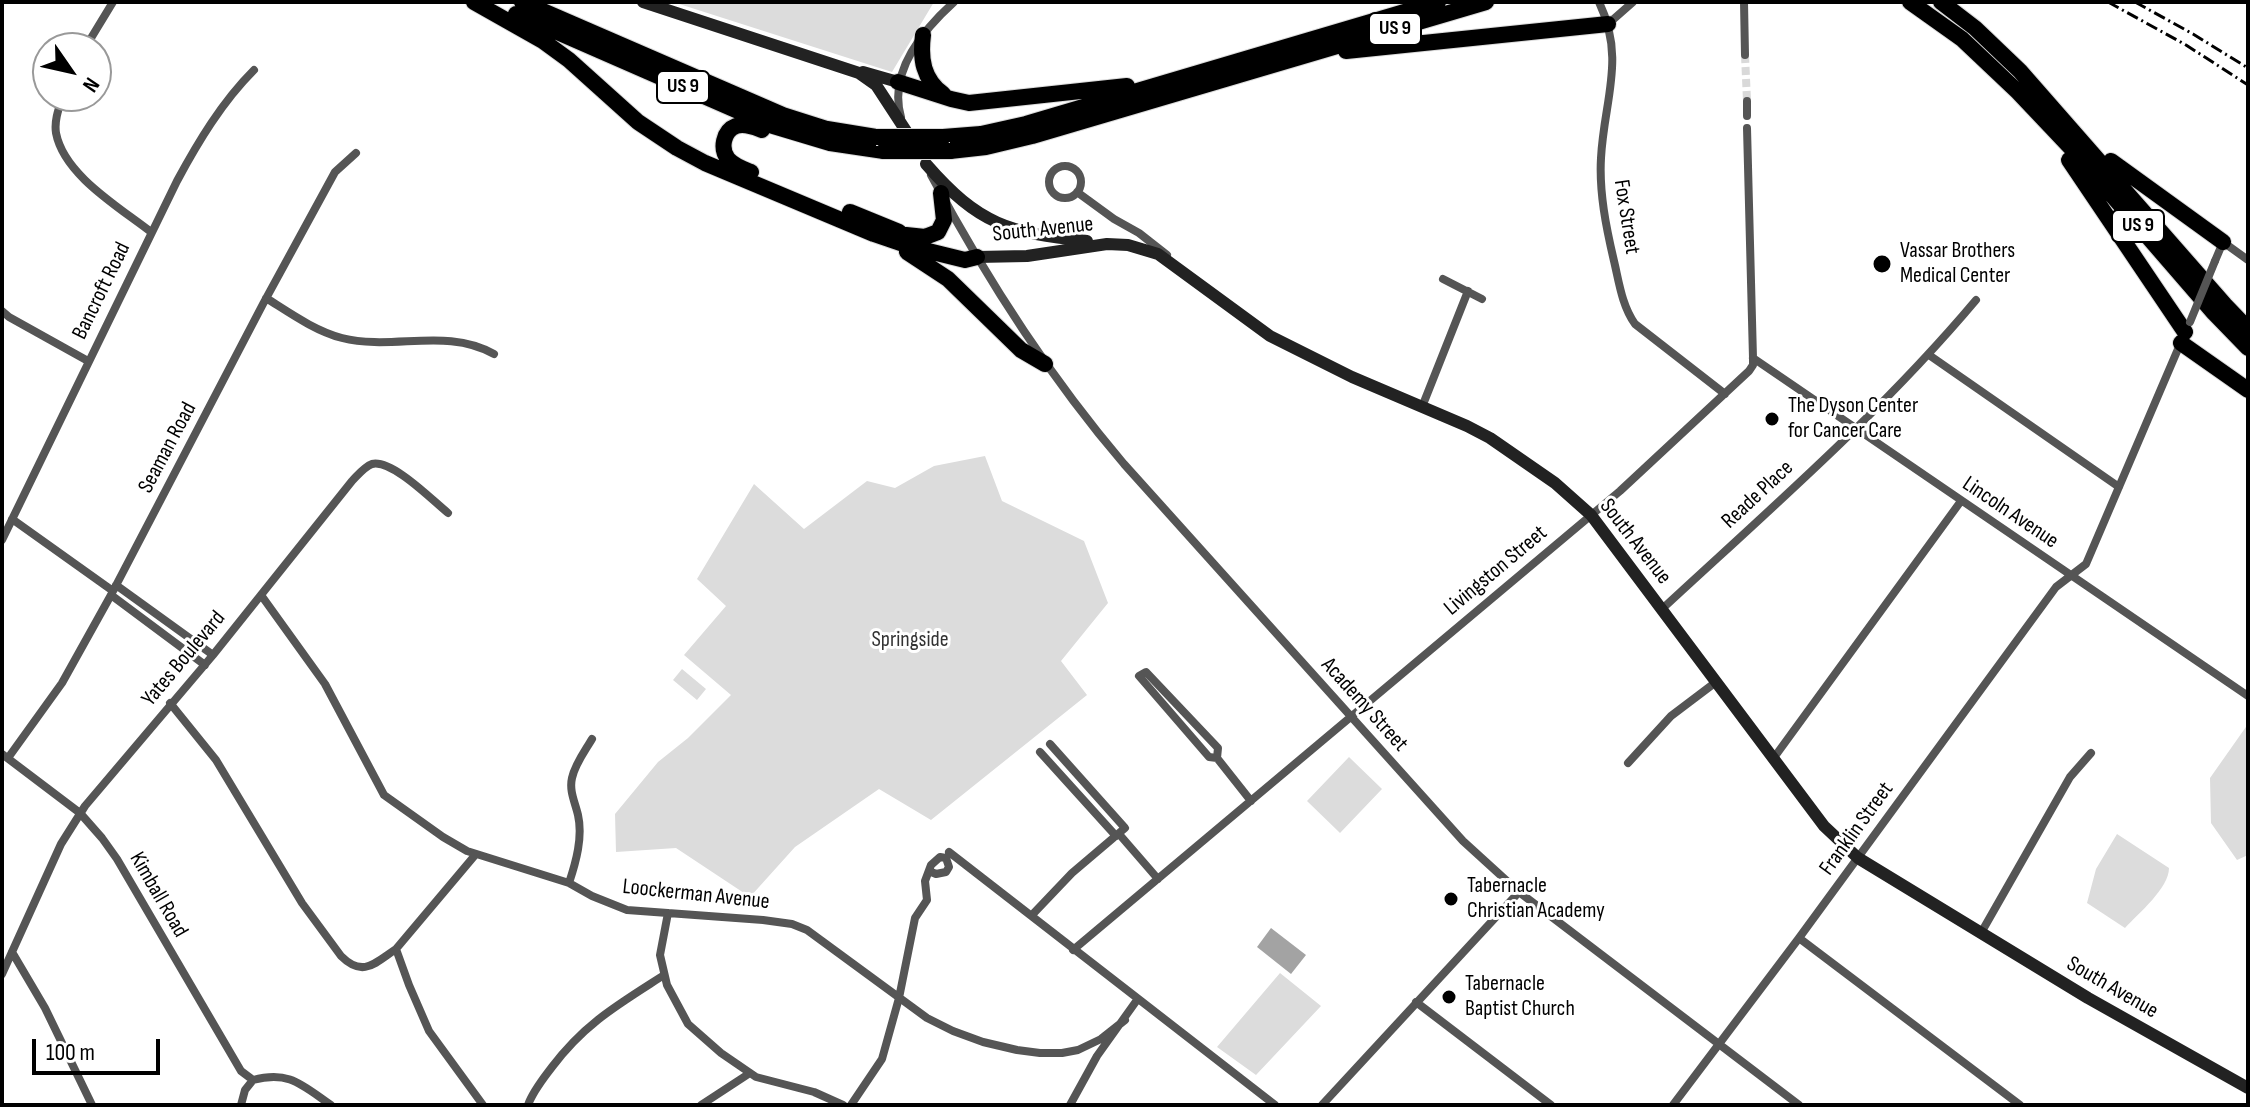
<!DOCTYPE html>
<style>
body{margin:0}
#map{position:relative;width:2250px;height:1107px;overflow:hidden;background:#fff;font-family:"Sofia Sans Condensed",sans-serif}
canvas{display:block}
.frame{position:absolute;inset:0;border:4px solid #000;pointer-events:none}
.north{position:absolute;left:32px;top:32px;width:80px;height:80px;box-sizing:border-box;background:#fff;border:2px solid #999;border-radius:50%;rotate:124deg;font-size:22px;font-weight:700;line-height:32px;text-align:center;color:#000}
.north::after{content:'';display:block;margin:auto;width:28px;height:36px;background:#000;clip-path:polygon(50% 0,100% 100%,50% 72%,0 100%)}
.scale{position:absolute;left:32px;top:1039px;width:128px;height:36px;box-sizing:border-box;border:4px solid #000;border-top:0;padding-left:10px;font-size:24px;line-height:28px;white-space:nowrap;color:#000;-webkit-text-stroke:6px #fff;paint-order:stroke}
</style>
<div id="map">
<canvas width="2250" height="1107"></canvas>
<div class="frame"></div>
<div class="north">N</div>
<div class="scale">100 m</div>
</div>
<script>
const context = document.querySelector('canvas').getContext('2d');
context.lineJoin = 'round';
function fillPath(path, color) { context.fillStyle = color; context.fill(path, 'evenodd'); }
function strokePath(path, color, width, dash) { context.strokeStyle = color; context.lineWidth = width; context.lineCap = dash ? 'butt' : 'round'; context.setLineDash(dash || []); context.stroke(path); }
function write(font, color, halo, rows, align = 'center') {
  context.font = font + ' "Sofia Sans Condensed",sans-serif'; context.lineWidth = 6; context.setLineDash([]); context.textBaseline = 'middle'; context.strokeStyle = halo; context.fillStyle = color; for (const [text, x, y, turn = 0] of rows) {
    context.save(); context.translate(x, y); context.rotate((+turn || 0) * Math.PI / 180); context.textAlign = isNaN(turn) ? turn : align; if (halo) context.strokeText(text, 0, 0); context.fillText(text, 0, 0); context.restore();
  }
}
const green = new Path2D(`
 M673,2H934L892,72Z
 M985,456L1002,501L1084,541L1108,603L1061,661L1087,695L931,820L879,789L795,847L750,897L676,848L616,852L615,814L658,762L688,738L731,695L684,655L726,606L697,579L754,484L804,529L867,481L895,488L934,466Z
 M682,669L706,689L697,700L673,680Z
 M2248,724V855L2237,860L2211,823L2210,778Z
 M1349,757L1382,789L1340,833L1307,801Z
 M2117,834L2169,868C2169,888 2139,913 2125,928L2087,903L2096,869Z
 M1280,973L1321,1006L1256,1075L1217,1047Z`);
const water = new Path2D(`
 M1271,928L1306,955L1291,974L1257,947Z`);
const streetTunnel = new Path2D(`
 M1745,55L1747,101`);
const street = new Path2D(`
 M1599,2C1626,59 1604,100 1601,158C1599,192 1606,227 1614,261C1619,282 1622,306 1635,324L1725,394
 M1744,2L1745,55
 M1608,24L1633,2
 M85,48L113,2
 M63,96C59,108 54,120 56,133C64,175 119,207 151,232
 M1747,101V116
 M901,117C888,72 923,30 954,2
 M1049 182a16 16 0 1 1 32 0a16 16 0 1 1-32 0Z
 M931,175C986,278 1048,375 1124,464L1463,841L1519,892L1799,1105
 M1077,192L1114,219L1139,233L1167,255
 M2215,261L2223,242L2248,260
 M1443,279L1482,299
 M266,298C290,313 315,331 342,338C393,351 446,327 494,354
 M2,311L9,317L88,361
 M1929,355L2119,487
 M1753,358L2248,696
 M1422,407L1468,291
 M12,519L113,591
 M2,540L177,181C198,142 222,102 254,70
 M116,585L213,655
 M111,595L205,665
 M261,595L325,684L384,795L443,837L467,851L569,883L592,896L627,910L763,920L792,924L807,930L927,1018L953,1031L983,1042L1017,1050L1040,1053H1062L1078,1050L1101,1039L1125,1020
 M1661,610C1769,510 1881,413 1976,300
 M170,703L216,760L302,903L341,956C363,978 375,963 396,949
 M1040,752L1116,836
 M2,754L80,813L102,838L117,859L241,1071L253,1080
 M8,758L62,683L111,595L263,304L335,172L356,153
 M1217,758L1209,757L1139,676L1146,672L1218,748L1217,758L1251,801
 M1773,759L1961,501
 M1628,763L1671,716L1716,682
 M1119,834L1158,879
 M949,852L1275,1105
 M476,854L396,949L409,985L429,1031L483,1105
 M569,883C576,862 583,837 578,815C575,802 569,791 572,778C575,764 585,751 592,739
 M668,913L660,955L667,985L688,1024L721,1053L756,1077L814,1092L843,1105
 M1032,915L1072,873L1125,828L1050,744
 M1981,933L2070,777L2091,753
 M1799,938L2020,1105
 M1073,950L1620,491L1749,371L1753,365V358L1747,128
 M12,952L45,1008L92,1105
 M2,974L61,844L85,806L213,655L352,481C358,475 364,467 372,464C392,459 433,501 448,513
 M1416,1002L1551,1105
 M241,1105L245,1090L253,1080C289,1070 302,1085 331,1105
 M528,1105C533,1091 543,1079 552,1067C585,1023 619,1004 664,975
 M701,1105L750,1073
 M851,1105L882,1059L899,998L915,918L927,900L925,881L931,865L940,857L946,858L949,867L946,872L936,874L929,871
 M1070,1105L1097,1056L1137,1000
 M1322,1105L1519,892
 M1673,1105L1799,938L2056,587L2086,564L2181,342`);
const secondary = new Path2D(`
 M643,2L859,73L876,85L908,134
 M863,72L898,82
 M926,164C979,225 1009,233 1087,241
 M977,257L1027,256L1107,244L1128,245L1158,254L1270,336L1352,377L1467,426L1490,438L1555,483L1591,515L1824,826L1858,858L2088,998L2248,1088`);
const highway = new Path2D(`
 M474,2L543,41L569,60L638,122L677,148L705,163L874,234L912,247L965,260L977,257
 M522,2L783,115L827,129L876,137
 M1910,2L1962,39L2018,92L2072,149L2214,313L2248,348
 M1941,2L1975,28L2020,71L2225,305L2248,329
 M516,14L770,125L830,143L884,151
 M923,35C920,59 923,79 943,94
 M1346,51L1608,24
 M898,82L951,99L969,103L1127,86
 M943,137L981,134L1026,124L1438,2
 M950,151L986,147L1032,136L1486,2
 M2069,160L2185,332
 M2111,161L2223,242
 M751,172C743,169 734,166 728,159C720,149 723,131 736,126C745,123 754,127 762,130
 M850,212L899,232
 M906,235L925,237L938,232L944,220L941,193
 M907,252L948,279L1021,350L1045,364
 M2181,343L2248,390`);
const rail = new Path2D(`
 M2108,2L2186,45L2248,85
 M2135,2L2193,34L2248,68`);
const streetBridge = new Path2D(`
 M2190,322L2215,261`);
const highwayBridge = new Path2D(`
 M876,137H943
 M884,151H950`);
const markers = [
 [1882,264,10,"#000"],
 [1772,419,8,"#000"],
 [1451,899,8,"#000"],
 [1449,997,8,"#000"]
];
const shields = [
 [1395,29,52],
 [683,87,52],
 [2138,226,52]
];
const shieldNames = [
 ["US 9",1395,29],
 ["US 9",683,87],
 ["US 9",2138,226]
];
const streetNames = [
 ["Fox Street",1626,217,81],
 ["South Avenue",1043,230,-6],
 ["Bancroft Road",102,291,-64],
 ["Seaman Road",168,448,-62],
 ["Reade Place",1758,495,-43],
 ["Lincoln Avenue",2010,513,34],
 ["South Avenue",1635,542,52],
 ["Livingston Street",1496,571,-40],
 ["Yates Boulevard",184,659,-50],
 ["Academy Street",1364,705,48],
 ["Franklin Street",1857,829,-54],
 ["Kimball Road",158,895,60],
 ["Loockerman Avenue",696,895,6],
 ["South Avenue",2112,988,30]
];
const poiNames = [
 ["Vassar Brothers",1900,251],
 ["Medical Center",1900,276],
 ["The Dyson Center",1788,406],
 ["for Cancer Care",1788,431],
 ["Tabernacle",1467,886],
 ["Christian Academy",1467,911],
 ["Tabernacle",1465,984],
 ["Baptist Church",1465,1009]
];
const parkNames = [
 ["Springside",910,640]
];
fillPath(green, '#dcdcdc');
fillPath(water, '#a3a3a3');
strokePath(streetTunnel, '#d9d9d9', 8, [8, 4]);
strokePath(highway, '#dbdbdb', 18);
strokePath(street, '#555', 8);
strokePath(secondary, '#222', 12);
strokePath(highway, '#000', 16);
strokePath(rail, '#000', 3, [12, 4, 2, 4]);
strokePath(highwayBridge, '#dbdbdb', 18, []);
strokePath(streetBridge, '#555', 8);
strokePath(highwayBridge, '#000', 16);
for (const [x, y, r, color] of markers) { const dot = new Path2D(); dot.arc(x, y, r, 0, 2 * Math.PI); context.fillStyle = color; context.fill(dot); strokePath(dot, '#fff', 3); }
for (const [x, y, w] of shields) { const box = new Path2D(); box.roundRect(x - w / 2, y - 16, w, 32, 6); context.fillStyle = '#fff'; context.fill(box); strokePath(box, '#000', 2); }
write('bold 20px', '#000', null, shieldNames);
write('22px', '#000', '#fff', streetNames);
write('22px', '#000', '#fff', poiNames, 'left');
write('22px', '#333', '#fff', parkNames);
</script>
